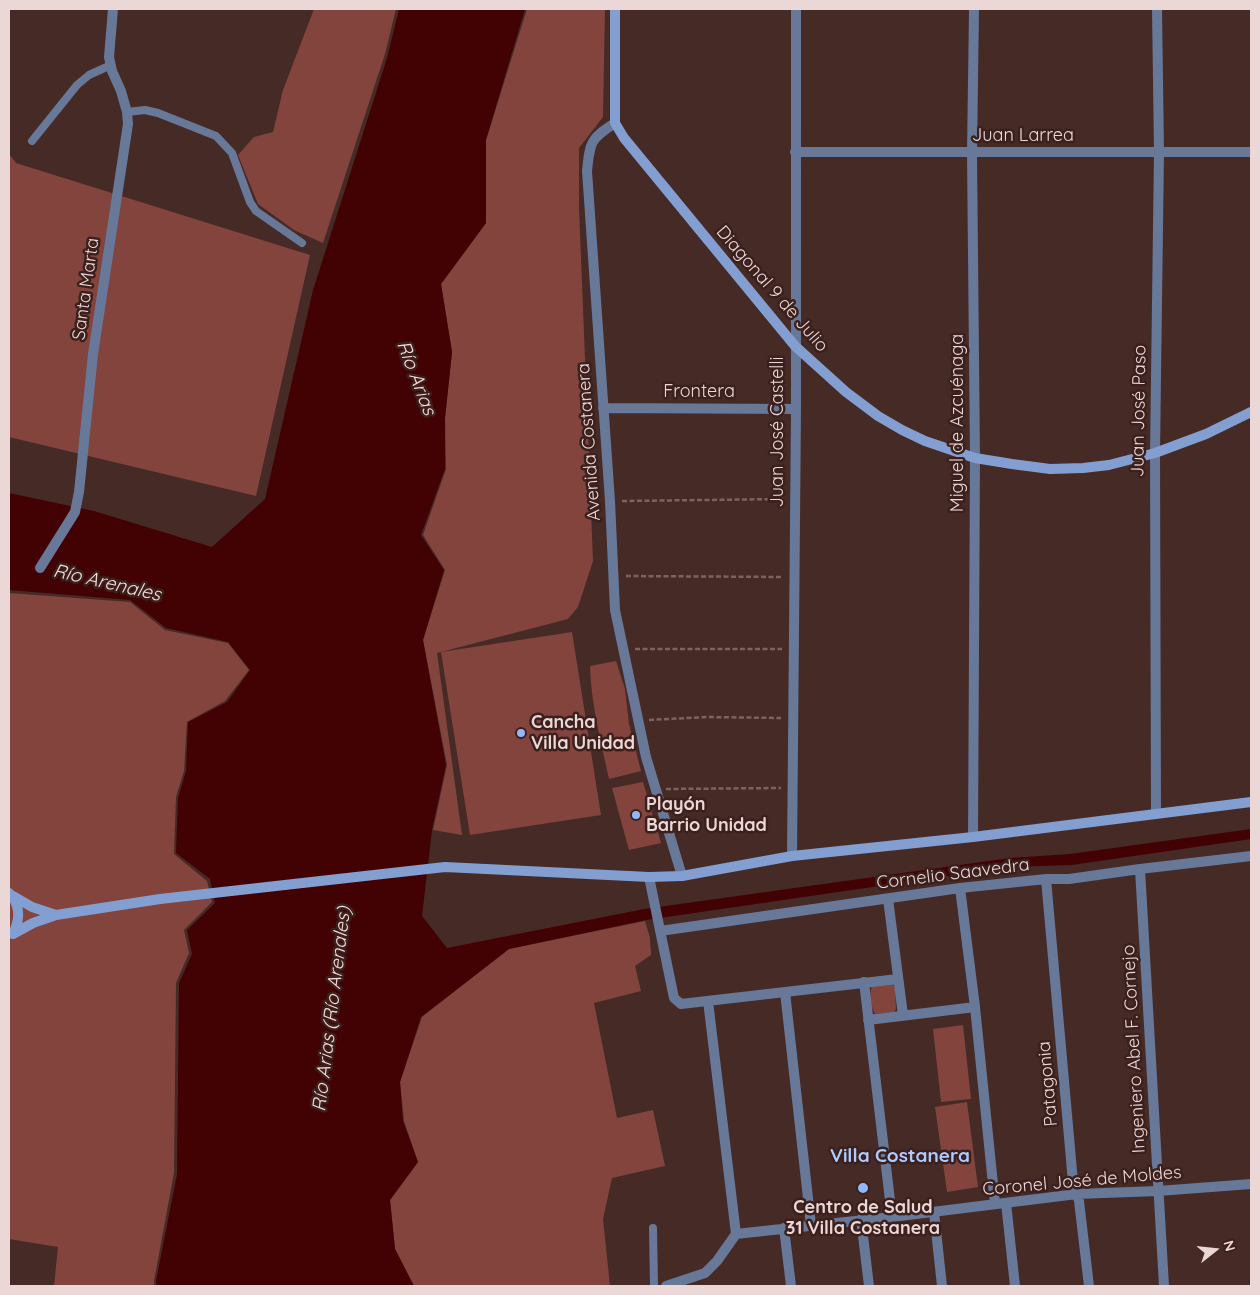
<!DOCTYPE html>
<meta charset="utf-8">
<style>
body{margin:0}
#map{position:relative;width:1260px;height:1295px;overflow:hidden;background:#462a26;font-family:Quicksand,sans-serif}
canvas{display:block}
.frame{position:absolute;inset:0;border:10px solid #ebd8d6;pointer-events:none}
.north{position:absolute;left:1190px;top:1225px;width:50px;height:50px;-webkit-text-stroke:4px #3b201d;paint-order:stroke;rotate:74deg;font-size:14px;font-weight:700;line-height:20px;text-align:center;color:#ebd8d6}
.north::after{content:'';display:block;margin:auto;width:18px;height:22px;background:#ebd8d6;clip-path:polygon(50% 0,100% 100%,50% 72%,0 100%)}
</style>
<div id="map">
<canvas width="1260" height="1295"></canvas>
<div class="frame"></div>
<div class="north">N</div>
</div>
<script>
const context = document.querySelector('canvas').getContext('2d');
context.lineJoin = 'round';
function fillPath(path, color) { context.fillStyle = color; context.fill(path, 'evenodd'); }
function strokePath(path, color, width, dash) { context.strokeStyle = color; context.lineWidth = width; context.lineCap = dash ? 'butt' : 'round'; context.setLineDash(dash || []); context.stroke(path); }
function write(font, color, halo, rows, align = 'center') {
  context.font = font + ' Quicksand,sans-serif'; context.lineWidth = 5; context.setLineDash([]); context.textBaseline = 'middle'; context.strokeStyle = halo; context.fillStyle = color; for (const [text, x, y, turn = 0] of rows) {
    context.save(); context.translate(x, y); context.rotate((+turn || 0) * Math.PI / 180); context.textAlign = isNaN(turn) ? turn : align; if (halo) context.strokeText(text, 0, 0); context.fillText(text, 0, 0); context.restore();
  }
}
const green = new Path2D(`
 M314,9H396L385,54L323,243L294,230L258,204L238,155L254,137L273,132L283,90Z
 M527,9H605L603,117L579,148V207L593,561L578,607L568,619L437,653L462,835L433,830L447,765L423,640L445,570L423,535L446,469L445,418L452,352L441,284L486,223V140Z
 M9,154L16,163L310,255L256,496L9,437Z
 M9,593L130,602L165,630L228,643L249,670L225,701L187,722L184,771L176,797L174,854L207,881L212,902L184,930L189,953L176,983L174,1173L154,1281V1286H54L58,1247L9,1239Z
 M572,632L601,815L470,835L441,652Z
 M616,661L625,689L629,724L641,771L609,779C601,742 591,704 590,666Z
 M643,782L661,843L629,850L612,788Z
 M645,921L650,938L651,955L635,966L641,991L594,1003L617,1118L653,1110L665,1166L612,1178L603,1219L610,1286H414L395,1249L390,1200L418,1162L404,1121L400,1082L422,1017L509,949Z
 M892,983L895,988L896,1009L894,1012L875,1014C871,1007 869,993 872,986Z
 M963,1025L971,1099L941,1102L933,1029Z
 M967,1102L978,1187L947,1192L935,1107Z`);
const water = new Path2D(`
 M399,9H525L486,140V223L441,284L452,352L445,418V469L421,535L444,570L423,640L446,765L432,830L422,916L447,948L644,909L1010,858L1070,854L1251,829V839L1072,865L1010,867L646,920L509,949L421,1017L400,1082L403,1121L418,1162L390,1200L395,1249L414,1286H157L156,1281L177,1174L179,983L192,954L187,930L215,903L210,879L176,853L178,798L186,771L188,722L227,702L250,670L228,642L166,628L130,600L9,590V493L94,511L212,547L265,499L313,290L387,58Z`);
const path = new Path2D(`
 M622,501L784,499
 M626,576L783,577
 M635,649H782
 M649,720L707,717L781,718
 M666,789L781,788`);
const lane = new Path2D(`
 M127,112L145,110L158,113L216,136L232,153L250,202L256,211L302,243
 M32,141L77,85L89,75L111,65
 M653,1228L654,1286`);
const street = new Path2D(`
 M615,123C590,139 590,142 587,171L610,501L615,610L646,757L682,876
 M795,152H1251
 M603,408L796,409
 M40,568L75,512L79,492L93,354L128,124L127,112L121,91L112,71L109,57L113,9
 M1156,814L1155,453L1159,152L1157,9
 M973,837L975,458L972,153L974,9
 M792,856L796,409V9
 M1140,869L1164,1286
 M649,877L674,998L681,1004L898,979
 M1046,879L1073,1182L1079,1201L1089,1286
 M960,888L975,1007L995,1204
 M888,899L903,1015
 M660,931L960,888L1046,879H1069L1140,869L1251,856
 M864,982L892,1217
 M785,992L811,1225
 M708,1001L736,1234
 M868,1020L975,1007
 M1006,1203L1015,1286
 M934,1212L942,1286
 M861,1219L869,1286
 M784,1228L791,1286
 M736,1234L892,1217L1077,1194L1158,1191L1251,1184
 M666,1286L705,1273L717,1261L736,1234`);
const secondary = new Path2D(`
 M615,9V123L624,138L795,346L846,392L878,416L902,430L925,441L975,458L1012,464L1050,469L1083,468L1109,465L1155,453L1206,434L1251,412
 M9,893C21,905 20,920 13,934
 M13,896L32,907L56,915
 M13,934L33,923L56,915L160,899L445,867L649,877L682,876L792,856L973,837L1251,802`);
const markers = [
 [521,733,5,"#92b7fd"],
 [636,815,5,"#92b7fd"],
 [863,1188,6,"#92b7fd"]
];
const streetNames = [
 ["Juan Larrea",1023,136],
 ["Santa Marta",86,289,-82],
 ["Diagonal 9 de Julio",772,289,49],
 ["Frontera",699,392],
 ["Juan José Paso",1139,411,-89],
 ["Miguel de Azcuénaga",958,423,-90],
 ["Juan José Castelli",778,432,-90],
 ["Avenida Costanera",589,442,-94],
 ["Cornelio Saavedra",953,874,-7],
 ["Ingeniero Abel F. Cornejo",1134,1049,-93],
 ["Patagonia",1048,1084,-95],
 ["Coronel José de Moldes",1082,1181,-5]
];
const poiNames = [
 ["Cancha",531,723],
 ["Villa Unidad",531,744],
 ["Playón",646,805],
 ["Barrio Unidad",646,826],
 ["Centro de Salud",863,1208,"center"],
 ["31 Villa Costanera",863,1229,"center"]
];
const waterNames = [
 ["Río Arias",416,378,69],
 ["Río Arenales",107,583,13],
 ["Río Arias (Río Arenales)",332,1009,-83]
];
const neighbourhoodNames = [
 ["Villa Costanera",900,1156]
];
fillPath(green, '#83443d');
fillPath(water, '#420203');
strokePath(path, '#7c635f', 2.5, [5, 2.5]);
strokePath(lane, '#677898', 8);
strokePath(street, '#677898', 10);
strokePath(secondary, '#839fd1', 10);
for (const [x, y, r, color] of markers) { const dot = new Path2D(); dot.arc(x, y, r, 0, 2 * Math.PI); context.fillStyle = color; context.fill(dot); strokePath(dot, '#3b201d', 2); }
write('18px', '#ebd8d6', '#3b201d', streetNames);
write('bold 18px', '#ebd8d6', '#3b201d', poiNames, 'left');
write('italic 19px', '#f6dbd8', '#3b201d', waterNames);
write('bold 19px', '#aecaff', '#3b201d', neighbourhoodNames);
</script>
